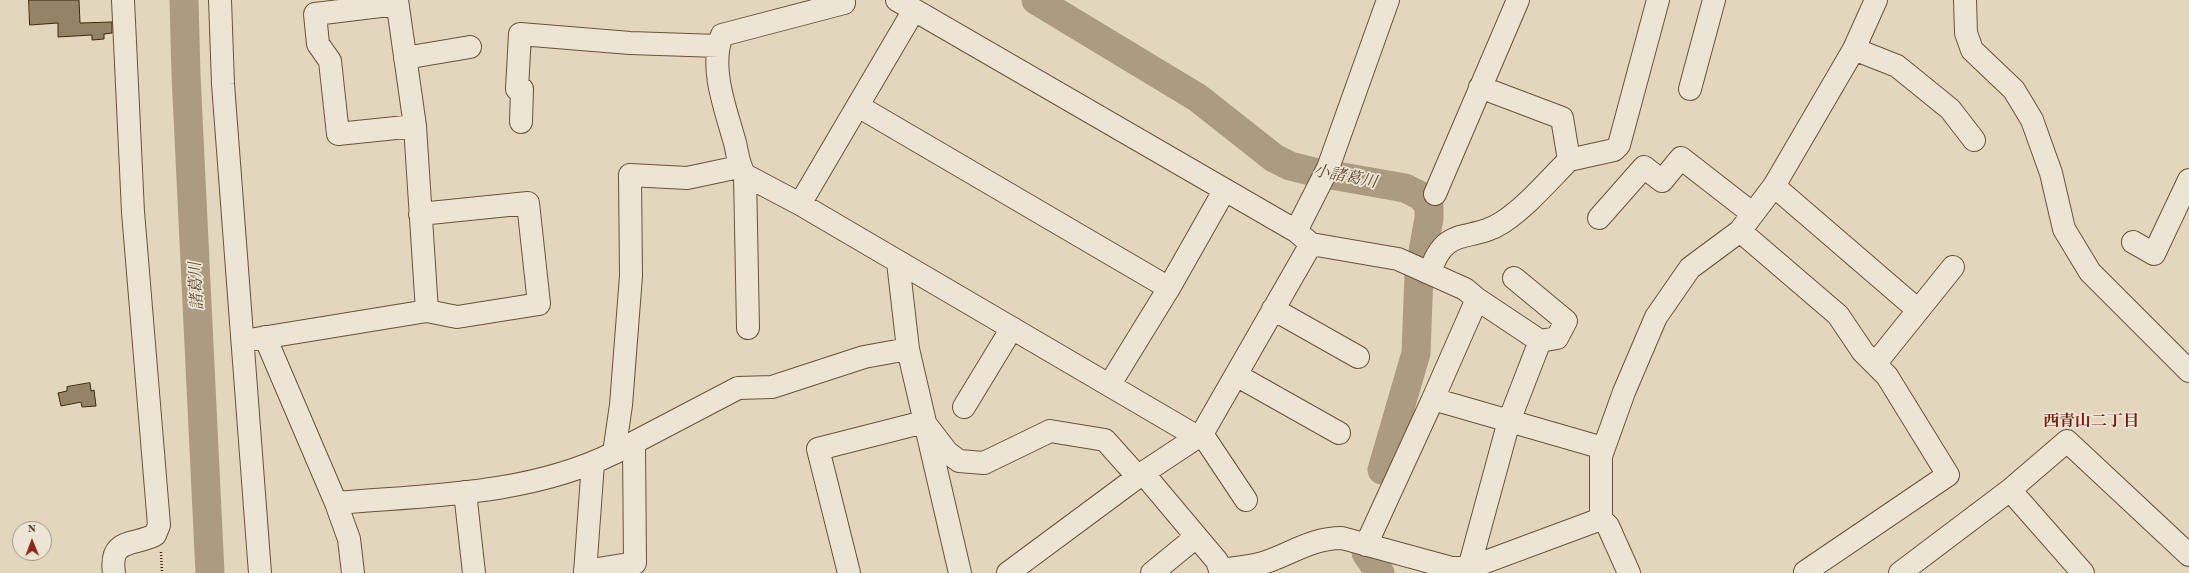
<!DOCTYPE html>
<meta charset="utf-8">
<style>
body{margin:0}
#map{position:relative;width:2189px;height:573px;overflow:hidden;background:#e2d7bd;font-family:"Old Standard TT",serif}
canvas{display:block}
.north{position:absolute;left:12px;top:521px;width:40px;height:40px;box-sizing:border-box;background:#ece5d4;border:1px solid #a89984;border-radius:50%;rotate:359deg;font-size:11px;font-weight:700;line-height:16px;text-align:center;color:#41270b}
.north::after{content:'';display:block;margin:auto;width:14px;height:18px;background:#8f2418;clip-path:polygon(50% 0,100% 100%,50% 72%,0 100%)}
</style>
<div id="map">
<canvas width="2189" height="573"></canvas>
<div class="north">N</div>
</div>
<script>
const context = document.querySelector('canvas').getContext('2d');
context.lineJoin = 'round';
function strokePath(path, color, width, dash) { context.strokeStyle = color; context.lineWidth = width; context.lineCap = dash ? 'butt' : 'round'; context.setLineDash(dash || []); context.stroke(path); }
function fillPath(path, color) { context.fillStyle = color; context.fill(path, 'evenodd'); }
function write(font, color, halo, rows, align = 'center') {
  context.font = font + ' "Old Standard TT","Noto Serif JP",serif'; context.lineWidth = 3.5; context.setLineDash([]); context.textBaseline = 'middle'; context.strokeStyle = halo; context.fillStyle = color; for (const [text, x, y, turn = 0] of rows) {
    context.save(); context.translate(x, y); context.rotate((+turn || 0) * Math.PI / 180); context.textAlign = isNaN(turn) ? turn : align; if (halo) context.strokeText(text, 0, 0); context.fillText(text, 0, 0); context.restore();
  }
}
const river = new Path2D(`
 M184,0L186,75L210,573
 M1036,0L1198,98L1274,158L1290,166L1314,172L1405,188L1421,196L1429,206V218L1419,274L1416,353L1382,470
 M1366,553L1380,573`);
const building = new Path2D(`
 M29,0H79L80,23L112,22V33L104,34V39L92,40V35L58,37V23L30,25Z
 M90,383L91,391L94,390L96,406L82,407L81,402L61,406L58,393L67,391V387Z`);
const path = new Path2D(`
 M161,552L162,573`);
const minor = new Path2D(`
 M220,0L223,84L260,573
 M397,0L415,126L427,311
 M843,0L844,3L722,35C709,68 726,110 735,143C738,155 738,165 745,175L800,204L1196,436
 M897,0L1296,231L1311,244L1202,434L1143,473L1217,561L1221,573
 M1965,0L1966,33L1972,50L2014,90L2032,120L2051,173L2064,229L2090,272L2189,371
 M397,4L315,14L318,44L330,61L338,134L415,126
 M1854,49L1897,66L1950,109L1974,140
 M405,58L470,47
 M1690,89L1714,0
 M858,106L1169,288
 M521,122L522,89H517L520,34L630,43L718,46
 M1569,160L1614,150L1619,145L1658,0
 M745,175L748,328
 M1774,186L1918,310
 M1435,194L1518,0
 M800,204L914,10
 M1599,218L1644,167L1662,181L1681,158L1753,214
 M1296,231L1328,168L1388,0
 M1740,231L1838,315L1863,352L1887,376L1948,475L1805,572L1806,573
 M2133,242L2154,254L2189,180
 M1311,244L1398,259L1465,289L1477,299L1433,399L1603,448
 M898,262L908,349L960,573
 M1430,272C1446,223 1470,244 1503,222C1528,205 1548,181 1569,160L1562,118L1480,87
 M1477,299L1540,341
 M1273,309L1358,357
 M265,337L336,503L349,539L353,573
 M243,341L427,311L457,317L539,304L528,203L420,214
 M1875,364L1953,267
 M1236,375L1339,433
 M1110,384L1169,288L1224,191
 M964,407L1012,328
 M1202,434L1246,500
 M614,453L738,388L772,387L864,357L908,349
 M2010,490L2067,441L2189,555
 M465,492L474,573
 M336,503C430,495 529,495 614,453L621,405L631,276L630,175L687,178L739,167
 M1366,545L1433,399
 M1220,570C1234,568 1250,567 1263,563C1291,554 1311,538 1342,538L1452,568H1469L1601,519
 M585,571L635,563L634,444
 M114,573C109,538 133,546 155,535L159,525L133,212L123,0
 M585,573L593,463
 M849,573L818,449L924,422L947,452L959,461L984,463L1050,431L1105,440L1138,477
 M1008,573L1143,473
 M1152,573L1196,537
 M1470,573L1469,568L1509,421L1540,341L1557,338L1566,321L1514,278
 M1629,573L1608,526L1601,519V456L1624,392L1656,317L1690,268L1740,231L1774,186L1854,49L1876,0
 M1900,573L2010,490L2083,573`);
const waterNames = [
 ["小諸葛川",1345,177,11],
 ["諸葛川",197,286,-93]
];
const neighbourhoodNames = [
 ["西青山二丁目",2091,422]
];
strokePath(river, '#ab9b80', 29);
fillPath(building, '#958368');
strokePath(building, '#41270b', 1);
strokePath(minor, '#695338', 24);
strokePath(path, '#41270b', 2.5, [1, 2]);
strokePath(minor, '#ece5d4', 22);
write('italic 16px', '#614a2e', '#ece5d4', waterNames);
write('bold 16px', '#7a1f14', '#ece5d4', neighbourhoodNames);
</script>
